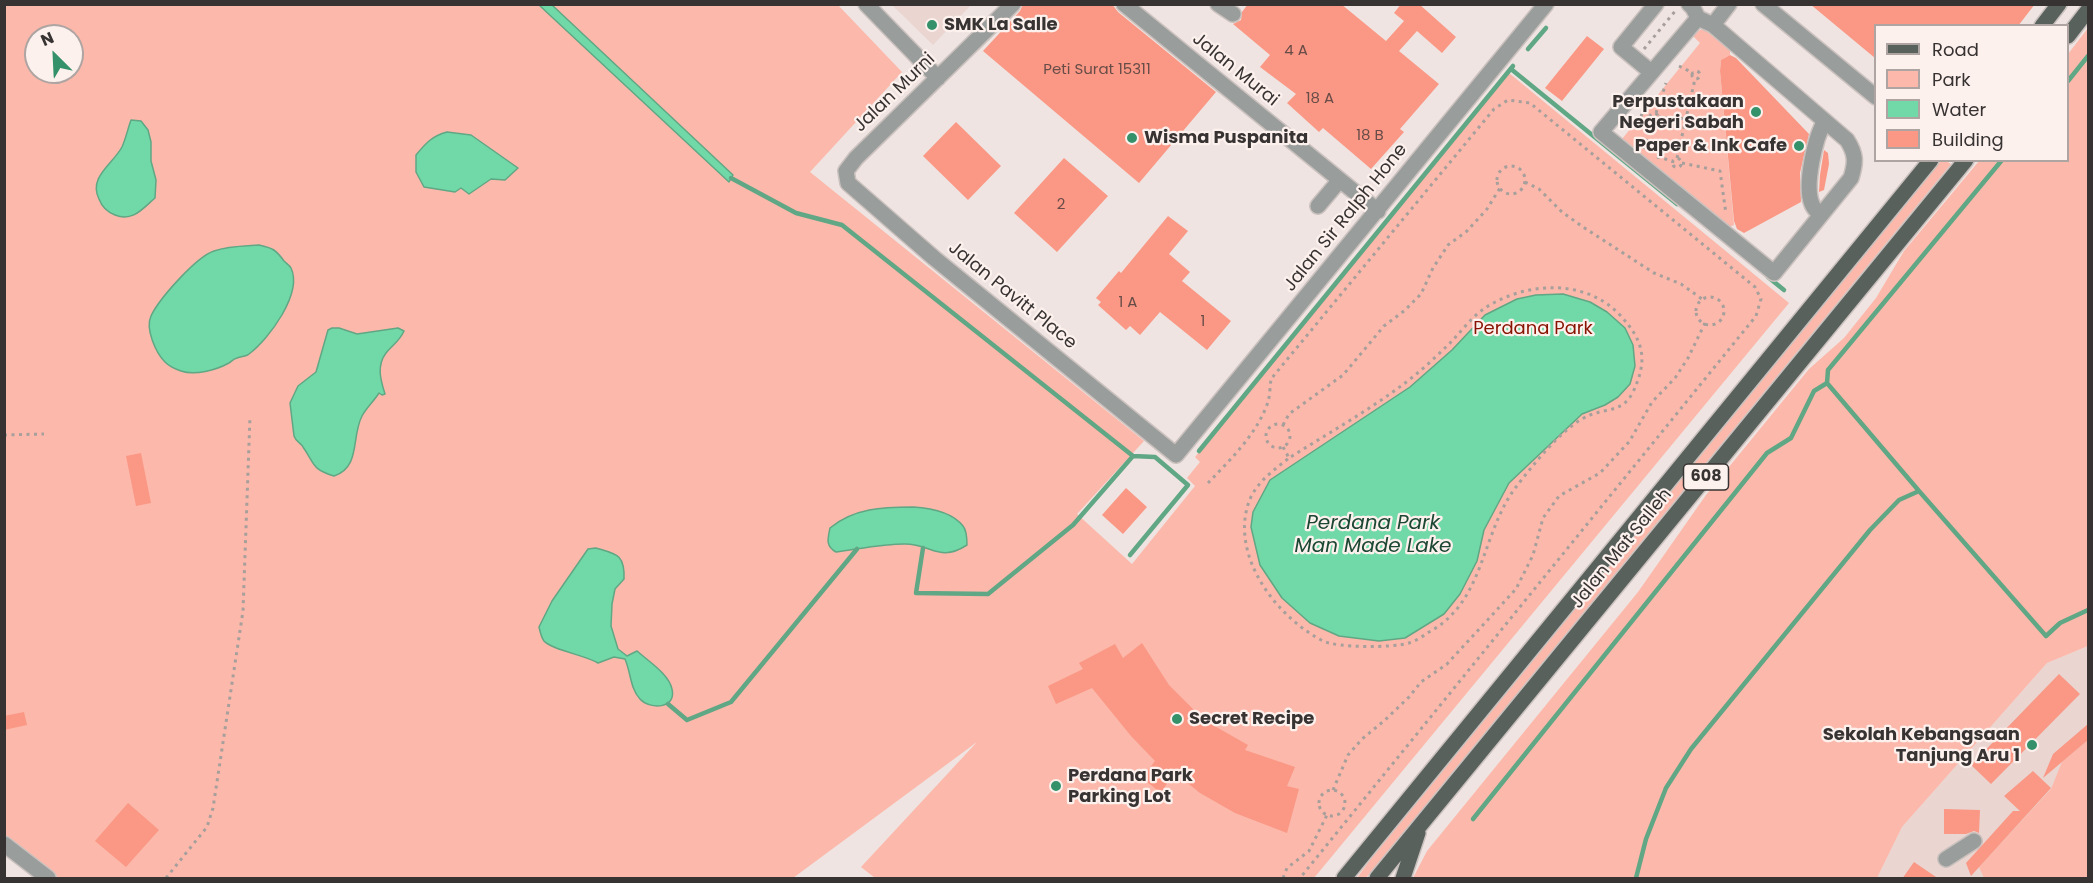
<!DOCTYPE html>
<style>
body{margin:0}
#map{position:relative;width:2093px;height:883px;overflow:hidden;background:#efe4e1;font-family:Poppins,sans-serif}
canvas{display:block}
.frame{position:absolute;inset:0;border:6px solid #373332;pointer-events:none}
.legend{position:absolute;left:1874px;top:24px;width:195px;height:138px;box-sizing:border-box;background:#fdf1ee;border:2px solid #aea5a3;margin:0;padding:8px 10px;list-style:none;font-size:18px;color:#373332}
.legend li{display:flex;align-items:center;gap:12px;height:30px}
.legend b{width:30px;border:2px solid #aea5a3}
.north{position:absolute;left:24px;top:24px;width:60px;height:60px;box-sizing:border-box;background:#fdf1ee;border:2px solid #aea5a3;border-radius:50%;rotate:336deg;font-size:16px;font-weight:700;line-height:24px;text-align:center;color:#373332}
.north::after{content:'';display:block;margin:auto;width:21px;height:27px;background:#349169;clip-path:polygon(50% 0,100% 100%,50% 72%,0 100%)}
</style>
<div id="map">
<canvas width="2093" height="883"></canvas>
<div class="frame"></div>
<ul class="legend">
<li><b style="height:8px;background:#59615d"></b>Road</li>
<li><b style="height:16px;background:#fcb8aa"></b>Park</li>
<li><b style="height:16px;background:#71d9a8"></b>Water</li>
<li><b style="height:16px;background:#fa9885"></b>Building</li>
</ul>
<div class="north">N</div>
</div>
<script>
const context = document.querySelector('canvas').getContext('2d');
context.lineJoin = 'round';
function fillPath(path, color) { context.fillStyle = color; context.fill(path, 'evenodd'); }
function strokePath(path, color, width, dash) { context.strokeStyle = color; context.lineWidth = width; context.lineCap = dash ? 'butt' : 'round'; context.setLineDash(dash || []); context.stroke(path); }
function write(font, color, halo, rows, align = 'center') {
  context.font = font + ' Poppins,sans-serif'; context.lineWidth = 4.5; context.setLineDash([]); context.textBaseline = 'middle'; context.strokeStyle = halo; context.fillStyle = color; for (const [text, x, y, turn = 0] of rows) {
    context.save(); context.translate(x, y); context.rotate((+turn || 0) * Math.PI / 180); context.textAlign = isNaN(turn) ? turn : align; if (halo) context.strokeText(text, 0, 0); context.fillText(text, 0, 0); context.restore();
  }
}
const built = new Path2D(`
 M892,5H971L933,45Z
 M2088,646V878H1877L1902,827L2047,663Z`);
const green = new Path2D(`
 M4,5H838L902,72L810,172L1144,441L1077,514L1132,564L1195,486L1187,478L1200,462L1195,457L1509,73L1789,303L1314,878H875L861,867L977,742L793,878H59L5,836ZM36,36H72V72H36Z
 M2088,28V646L2047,663L1902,827L1877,878H1413L1427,851L1638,592L1706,495L1809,369L1844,338L1876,298L1904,251L1979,161L2068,160V54Z
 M1704,29L1730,50V55L1721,60L1720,71L1734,225L1729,227L1622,139L1700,43L1693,36L1697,31Z
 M1941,161H1946L1951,164L1366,878H1357L1370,860Z
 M2088,740V878H1984L1979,867L2051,789L2062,762Z`);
const water = new Path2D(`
 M539,5H552L733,175L729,182Z
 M131,120L141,121L148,130L151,142V161L156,180L155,198C142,209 133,222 115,215C107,212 102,207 99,199C88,177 113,164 122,147C126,138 128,128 131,120Z
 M447,132L471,135L518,168L505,180L491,179L469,194L461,188L455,192L424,187L416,172V155C426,143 432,136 447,132Z
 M259,245C273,248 276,250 284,261C286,263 290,266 291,268C303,293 269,339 249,354C246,357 241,356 237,358C233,359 232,361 229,363C216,370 195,376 181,371C175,369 170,367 165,362C156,353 145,329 151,316C159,299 196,257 214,251C228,246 244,246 259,245Z
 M1563,294L1590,302L1607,312L1625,328L1633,345L1635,366L1630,384L1618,397L1605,405L1582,414L1509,483L1484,530L1477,561L1460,594L1444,614L1405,638L1379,641L1339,636L1310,623L1282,598L1260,565L1251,527L1253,512L1270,480L1410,387L1452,350L1485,315L1517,299L1536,295Z
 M332,328H339L357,334L398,328L404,331C399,342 393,344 386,353C376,366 381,381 385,394L382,395L379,393C374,401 366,408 362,416C351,437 361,467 334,476C311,469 315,464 303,447C301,443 296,442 294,436L290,403L298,386L316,372L328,330Z
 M913,507C929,508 952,512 963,526C967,531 967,539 967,545C939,563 932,544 905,544C882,544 859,549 836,552C825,546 828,538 830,528C854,508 883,507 913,507Z
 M596,548C616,554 625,554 624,579L615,589L612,604L611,626L618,649L627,656L637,651C648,661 669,674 672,689C677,709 650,710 640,699C630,688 631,673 625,659L614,657L598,663C585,655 552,650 544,641C541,637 540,631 539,627L552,601L588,549Z`);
const stream = new Path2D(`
 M1528,49L1546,28
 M1511,69L1677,204
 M2068,81L2088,56
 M731,178L796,213L842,225L1133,456L1155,457L1188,485L1130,555
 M1768,277L1784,290
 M1199,451L1513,66
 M1919,491L1827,383L1828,370L2002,160
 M923,548L916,593L988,594L1073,525L1133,456
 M668,704L687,720L731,702L857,549
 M1473,819L1767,453L1791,438L1814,391L1827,383
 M1636,878L1646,839L1666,788L1691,749L1870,530L1899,500L1919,491L2046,636L2060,623L2088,610`);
const building = new Path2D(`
 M1023,4H1112L1118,12L1216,92L1139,183L983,51L1020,11Z
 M1248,4H1341L1386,41L1404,21L1394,13L1401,4H1419L1456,37L1442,53L1417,31L1399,51L1439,84L1400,129L1404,132L1371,169L1323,128L1319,132L1287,103L1296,94L1260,67L1270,55L1233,24L1241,20L1242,12Z
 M1810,4H2035L2018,26H1875V58Z
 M1587,36L1604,49L1562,101L1545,88Z
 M1730,55L1736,58L1809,134L1800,173L1801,202L1744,233L1737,229L1734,221L1720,71L1721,60Z
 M956,122L1001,166L968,200L923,156Z
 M1824,150L1828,153L1829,164L1824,190L1819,192L1820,175Z
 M1064,158L1108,196L1057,252L1014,213Z
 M1168,216L1188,231L1169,254L1190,272L1182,281L1231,321L1207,350L1160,312L1140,335L1130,326L1126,330L1098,305L1101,302L1096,298L1119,271L1121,273Z
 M141,453L151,503L136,506L126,456Z
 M1126,488L1147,507L1123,534L1102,515Z
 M1142,643L1169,685L1204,720L1248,745L1245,750L1295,767L1287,786L1299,789L1287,833L1235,813L1200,793L1174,772L1161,793L1142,778L1155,761L1131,736L1092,688L1056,704L1048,686L1083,669L1079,663L1115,644L1123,658Z
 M2059,674L2080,694L1991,784L1971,765Z
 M24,712L27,725L4,730V716Z
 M2088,724V740L2043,778L2053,754Z
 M2033,771L2051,788L1971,876L1966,863L2013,811H2020L2004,796Z
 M128,803L159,830L126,867L95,841Z
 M1944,809L1980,810L1979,833L1974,831L1966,834H1944Z
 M1914,862L1939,879H1902Z`);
const path = new Path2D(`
 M1644,49L1676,10
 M1679,66L1693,73
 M1692 75a4 4 0 1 1 8 0a4 4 0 1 1-8 0Z
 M1650 117a4 4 0 1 1 8 0a4 4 0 1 1-8 0Z
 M1656,113L1666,83
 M1640,115L1649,117
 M1658,117L1686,119
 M1644,149L1652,121
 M1657,157L1673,161
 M1677,158L1695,79
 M1672.5 163a4.5 4.5 0 1 1 9 0a4.5 4.5 0 1 1-9 0Z
 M1682,163L1720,171L1726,214
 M1497 180a14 14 0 1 1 28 0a14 14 0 1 1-28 0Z
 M1525,182L1539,189L1562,212L1583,227L1654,273L1681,284L1702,299
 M1696 311a14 14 0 1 1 28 0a14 14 0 1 1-28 0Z
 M1266 436a12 12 0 1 1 24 0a12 12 0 1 1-24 0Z
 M1283,425L1289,414L1343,375L1384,326L1404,311L1421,294L1433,268L1448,245L1467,231L1487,209L1500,188
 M4,435L44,434
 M1283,447L1289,458C1327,434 1366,412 1401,386C1419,373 1437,356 1453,340C1463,329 1473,316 1485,308C1525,282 1584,278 1619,314C1643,340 1649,358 1633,392C1623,412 1608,408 1590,415C1564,425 1533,465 1516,487C1481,533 1485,602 1429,632C1423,636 1416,641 1409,643C1392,648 1338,648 1323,641C1276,617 1228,554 1250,499C1258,481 1274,470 1289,458
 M1208,483C1231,459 1257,434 1268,402C1270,395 1270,386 1271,379L1494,109L1508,100L1530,103L1755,287L1761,299L1756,316L1300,878
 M1333,790L1348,755L1362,739L1385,720L1409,697L1421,682L1447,664L1516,589L1533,555L1543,518L1559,496L1600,473L1629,442L1652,402L1675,378L1688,358L1705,323
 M1319 803a13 13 0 1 1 26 0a13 13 0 1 1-26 0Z
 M166,878L207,827L213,808L243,611L250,416
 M1283,878L1287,868L1309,851L1327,815`);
const minor = new Path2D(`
 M866,4L938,78
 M1013,4L856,158L846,171L848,183L934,258L1176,455L1546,4
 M1124,4L1378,211
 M1218,4L1233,14
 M1689,4L1693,8L1698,18L1713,25L1847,140C1856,154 1856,162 1851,178L1774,273L1601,132L1698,18
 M1763,4L1876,97
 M1713,25L1729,4
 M1651,72L1621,47L1656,4
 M1318,206L1339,181
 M1820,215C1818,212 1813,208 1812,204C1804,186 1815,137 1825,121
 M4,844L48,878
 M1946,859L1974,841`);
const major = new Path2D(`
 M2042,26L2059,4
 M2068,36L2088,10
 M1344,878L1931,160
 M1377,878L1966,160
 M1403,878L1418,833`);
const markers = [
 [932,25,6,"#349169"],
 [1756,112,6,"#349169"],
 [1132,138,6,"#349169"],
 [1799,146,6,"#349169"],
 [1177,719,6,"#349169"],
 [2032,745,6,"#349169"],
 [1056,786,6,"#349169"]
];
const numberNames = [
 ["4 A",1296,51],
 ["Peti Surat 15311",1097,70],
 ["18 A",1320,99],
 ["18 B",1370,136],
 ["2",1061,205],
 ["1 A",1128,303],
 ["1",1203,322]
];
const shields = [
 [1706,477,45]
];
const shieldNames = [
 ["608",1706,477]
];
const poiNames = [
 ["SMK La Salle",944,25],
 ["Perpustakaan",1744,102,"right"],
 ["Negeri Sabah",1744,123,"right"],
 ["Wisma Puspanita",1144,138],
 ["Paper & Ink Cafe",1787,146,"right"],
 ["Secret Recipe",1189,719],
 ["Sekolah Kebangsaan",2020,735,"right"],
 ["Tanjung Aru 1",2020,756,"right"],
 ["Perdana Park",1068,776],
 ["Parking Lot",1068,797]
];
const streetNames = [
 ["Jalan Murai",1235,70,39],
 ["Jalan Murni",895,93,-44],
 ["Jalan Sir Ralph Hone",1346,218,-51],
 ["Jalan Pavitt Place",1012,296,39],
 ["Jalan Mat Salleh",1622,549,-51]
];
const parkNames = [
 ["Perdana Park",1533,329]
];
const waterNames = [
 ["Perdana Park",1373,524],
 ["Man Made Lake",1373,547]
];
fillPath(built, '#ead5d1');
fillPath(green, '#fcb8aa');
fillPath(water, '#71d9a8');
strokePath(water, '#60a785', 1.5);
strokePath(stream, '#60a785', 4.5);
fillPath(building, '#fa9885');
strokePath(minor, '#cac1be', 18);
strokePath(major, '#cac1be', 18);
strokePath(path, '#a79f9c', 3, [3, 4.5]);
strokePath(minor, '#999d9b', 15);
strokePath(major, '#59615d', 15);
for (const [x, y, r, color] of markers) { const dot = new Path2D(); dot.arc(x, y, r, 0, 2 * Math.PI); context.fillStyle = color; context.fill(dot); strokePath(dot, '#fdf1ee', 2); }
write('15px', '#684c47', null, numberNames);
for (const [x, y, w] of shields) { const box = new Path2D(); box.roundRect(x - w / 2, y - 13, w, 26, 4.5); context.fillStyle = '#fdf1ee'; context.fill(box); strokePath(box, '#373332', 1.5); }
write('bold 16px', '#373332', null, shieldNames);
write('bold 18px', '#373332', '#fdf1ee', poiNames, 'left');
write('18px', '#373332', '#fdf1ee', streetNames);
write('18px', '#871302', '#fdf1ee', parkNames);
write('italic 20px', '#1b4733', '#fdf1ee', waterNames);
</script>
